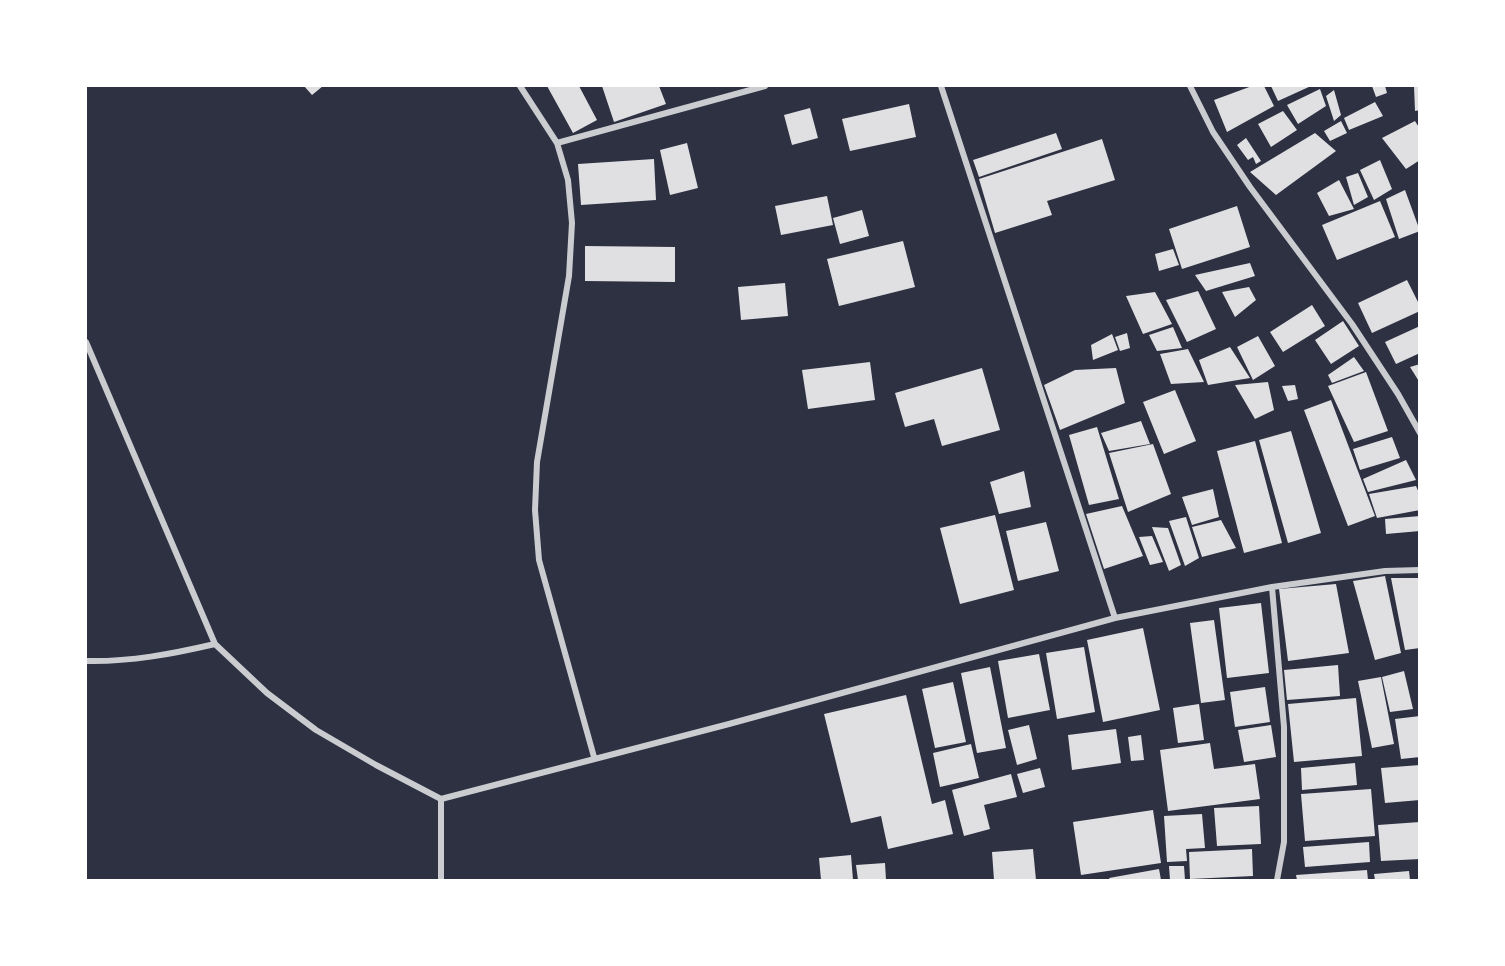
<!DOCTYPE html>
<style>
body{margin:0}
#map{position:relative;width:1505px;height:966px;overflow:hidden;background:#2d3142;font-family:"Varela Round",sans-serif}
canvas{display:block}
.frame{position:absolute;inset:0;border:87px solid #fff;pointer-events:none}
</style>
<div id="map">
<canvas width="1505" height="966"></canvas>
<div class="frame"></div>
</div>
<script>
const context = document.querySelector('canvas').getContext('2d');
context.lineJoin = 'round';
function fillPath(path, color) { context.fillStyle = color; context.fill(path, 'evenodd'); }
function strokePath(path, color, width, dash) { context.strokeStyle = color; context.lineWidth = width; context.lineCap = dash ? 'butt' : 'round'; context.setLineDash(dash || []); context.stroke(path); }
const building = new Path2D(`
 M304,86H323L312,95Z
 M547,86H579L597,120L573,133Z
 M602,86H659L666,104L614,122Z
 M1252,86H1264L1274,106L1227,132L1214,100Z
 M1271,86H1311L1278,101Z
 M1372,86H1385L1387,93L1376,97Z
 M1414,86H1420V110L1415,111Z
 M1320,89L1326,106L1298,124L1287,105Z
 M1334,90L1341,115L1334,121L1326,96Z
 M1375,102L1383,116L1349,130L1344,118Z
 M909,104L916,137L850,151L842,119Z
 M810,108L818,138L792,145L784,115Z
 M1283,111L1297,130L1271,147L1258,124Z
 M1341,121L1347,133L1330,141L1324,131Z
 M1415,121L1420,129V160L1406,169L1382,138Z
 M1056,133L1062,149L979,177L973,160Z
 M1315,133L1336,151L1276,195L1250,172Z
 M1246,138L1261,161L1256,164L1253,157L1248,160L1237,145Z
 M1102,139L1115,180L1047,201L1052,215L995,233L979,179Z
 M687,143L698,188L670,195L660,150Z
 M654,159L656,200L581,205L578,164Z
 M1380,160L1392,189L1374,200L1360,170Z
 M1358,173L1368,197L1354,205L1346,177Z
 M1339,180L1354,209L1329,216L1317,193Z
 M1405,190L1420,231L1399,239L1386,199Z
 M827,196L833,225L781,235L775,206Z
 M1380,201L1395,237L1337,260L1322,225Z
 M1237,206L1250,247L1182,269L1169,229Z
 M862,210L869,236L840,244L833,218Z
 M903,241L915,287L839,306L827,259Z
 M585,246L675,247V282L585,281Z
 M1173,249L1179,265L1159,271L1155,254Z
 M1250,263L1255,276L1206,291L1195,275Z
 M1407,280L1420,306V311L1372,333L1358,303Z
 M785,283L788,316L741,320L738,287Z
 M1249,287L1256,300L1235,317L1222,292Z
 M1198,291L1216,329L1187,342L1166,300Z
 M1155,292L1172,324L1143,334L1126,296Z
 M1312,305L1325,326L1283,352L1270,332Z
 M1343,321L1359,346L1331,364L1315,340Z
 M1420,326V353L1396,364L1385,342Z
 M1173,327L1182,348L1157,351L1149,335Z
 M1127,333L1130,348L1120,351L1115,337Z
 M1112,334L1118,350L1093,360L1091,345Z
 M1258,336L1275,366L1253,380L1237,347Z
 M1230,347L1250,378L1208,385L1199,360Z
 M1188,349L1204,382L1171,384L1160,354Z
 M1354,357L1364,371L1332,383L1328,375Z
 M870,362L875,400L808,409L802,370Z
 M1420,364V383L1410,367Z
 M982,368L1000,430L942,446L934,419L905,427L895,393Z
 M1116,368L1125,403L1060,430L1044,385L1075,370Z
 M1366,372L1388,431L1354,442L1328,386Z
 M1268,382L1274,410L1255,419L1235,385Z
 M1295,385L1298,399L1288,401L1282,386Z
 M1175,390L1196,441L1164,454L1143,402Z
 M1331,400L1375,516L1348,526L1304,410Z
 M1141,421L1150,444L1109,451L1101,433Z
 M1097,427L1119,499L1089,505L1069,435Z
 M1291,431L1321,533L1288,543L1259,440Z
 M1392,437L1400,458L1360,470L1353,449Z
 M1255,441L1282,543L1244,553L1217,451Z
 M1153,444L1171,494L1128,512L1109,453Z
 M1406,460L1416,480L1368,492L1363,479Z
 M1024,471L1031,507L999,514L990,482Z
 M1416,486L1420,495V510L1377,518L1369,494Z
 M1213,489L1219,517L1192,525L1182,497Z
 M1122,506L1143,556L1104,569L1086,514Z
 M995,515L1014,590L960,604L940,528Z
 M1420,516V531L1386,534L1385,519Z
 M1186,517L1199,558L1185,566L1169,521Z
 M1221,520L1236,548L1202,557L1192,527Z
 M1046,522L1059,571L1018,581L1006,531Z
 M1152,527L1168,528L1181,565L1169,571Z
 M1152,536L1163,562L1150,565L1139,537Z
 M1385,576L1401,653L1375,660L1353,581Z
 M1391,578H1420V648L1405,650Z
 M1336,584L1349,653L1288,661L1279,589Z
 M1261,603L1269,673L1227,678L1219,608Z
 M1214,620L1225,700L1201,703L1190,623Z
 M1143,628L1160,710L1103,722L1087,640Z
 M1084,647L1095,712L1057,719L1046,653Z
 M1039,654L1050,710L1008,718L998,661Z
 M1338,665L1340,696L1287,700L1284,670Z
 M990,667L1006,748L977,753L961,673Z
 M1404,671L1413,709L1390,712L1382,677Z
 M1381,677L1394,744L1372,748L1358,681Z
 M953,682L966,742L935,748L922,689Z
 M1265,687L1270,722L1235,727L1230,692Z
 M906,695L932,804L945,800L953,834L888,849L881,816L851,823L824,714Z
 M1356,698L1362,756L1294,762L1288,704Z
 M1199,704L1204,740L1178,743L1173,708Z
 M1420,716V757L1401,759L1395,719Z
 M1029,725L1037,759L1017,765L1008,730Z
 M1271,725L1276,757L1244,762L1238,730Z
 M1116,729L1121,763L1072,770L1068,735Z
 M1141,735L1144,760L1131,761L1128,737Z
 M1210,743L1214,769L1255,764L1260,799L1168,811L1160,750Z
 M971,744L979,778L940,787L933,753Z
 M1355,763L1357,785L1302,790L1301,768Z
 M1420,765V800L1385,803L1381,768Z
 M1040,768L1045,787L1023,793L1017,774Z
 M1011,774L1017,797L984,805L990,829L964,836L952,790Z
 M1371,789L1375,836L1305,841L1301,794Z
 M1259,806L1261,844L1217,846L1214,808Z
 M1153,810L1161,863L1081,875L1073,822Z
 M1202,814L1205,848L1186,849L1187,861L1167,862L1164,816Z
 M1420,822V859L1381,861L1378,825Z
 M1369,842L1370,862L1305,867L1303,847Z
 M1033,849L1036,880H994L992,852Z
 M1252,849L1253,876L1190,879L1189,852Z
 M851,855L853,880H821L819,858Z
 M885,863L886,880H858L856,865Z
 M1169,866H1184L1185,880H1170Z
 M1159,869L1161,880H1110L1109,878Z
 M1367,870L1368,880H1297L1296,875Z
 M1409,871L1410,880H1375L1374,874Z`);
const minor = new Path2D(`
 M520,86L557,143L568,180L572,223L569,276L537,462L535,510L539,560L594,757
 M941,86L1115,618
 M1190,86L1213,132L1250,187L1352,324L1398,394L1420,433
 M557,143L765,86
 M86,342L215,644L267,693L316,730L376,765L441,799
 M1272,587L1284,727V842L1277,880
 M86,661C130,662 172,654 215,644
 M441,799L729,724L1115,618L1272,587L1385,571L1420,570
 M441,880V799`);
fillPath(building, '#e0e0e3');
strokePath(minor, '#caccd0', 6);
</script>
